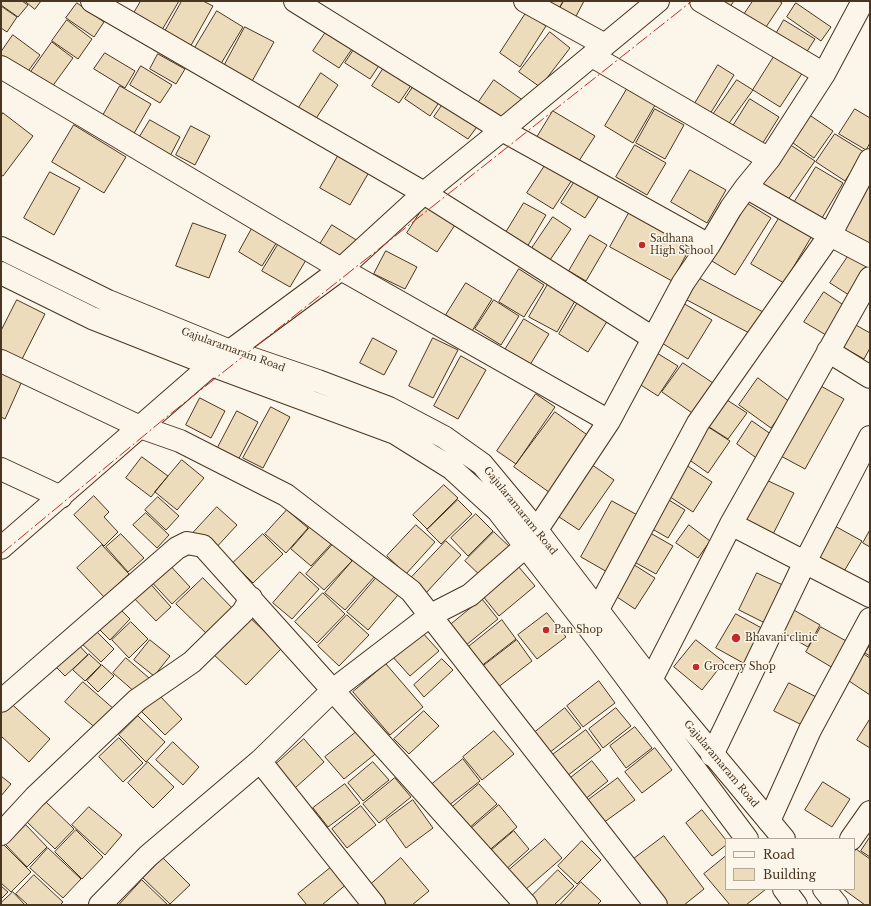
<!DOCTYPE html>
<style>
body{margin:0}
#map{position:relative;width:871px;height:906px;overflow:hidden;background:#fbf6e9;font-family:"Libre Baskerville",serif}
canvas{display:block}
.frame{position:absolute;inset:0;border:2px solid #4a3520;pointer-events:none}
.legend{position:absolute;left:725px;top:838px;width:130px;height:52px;box-sizing:border-box;background:#fbf6e9;border:1px solid #b4a999;margin:0;padding:5px 7px;list-style:none;font-size:12px;color:#4a3520}
.legend li{display:flex;align-items:center;gap:8px;height:20px}
.legend b{width:20px;border:1px solid #b4a999}
</style>
<div id="map">
<canvas width="871" height="906"></canvas>
<div class="frame"></div>
<ul class="legend">
<li><b style="height:5px;background:#fbf6e9"></b>Road</li>
<li><b style="height:11px;background:#ecdcbc"></b>Building</li>
</ul>
</div>
<script>
const context = document.querySelector('canvas').getContext('2d');
context.lineJoin = 'round';
function fillPath(path, color) { context.fillStyle = color; context.fill(path, 'evenodd'); }
function strokePath(path, color, width, dash) { context.strokeStyle = color; context.lineWidth = width; context.lineCap = dash ? 'butt' : 'round'; context.setLineDash(dash || []); context.stroke(path); }
function write(font, color, halo, rows, align = 'center') {
  context.font = font + ' "Libre Baskerville",serif'; context.lineWidth = 3; context.setLineDash([]); context.textBaseline = 'middle'; context.strokeStyle = halo; context.fillStyle = color; for (const [text, x, y, turn = 0] of rows) {
    context.save(); context.translate(x, y); context.rotate((+turn || 0) * Math.PI / 180); context.textAlign = isNaN(turn) ? turn : align; if (halo) context.strokeText(text, 0, 0); context.fillText(text, 0, 0); context.restore();
  }
}
const building = new Path2D(`
 M1,1H22L28,5L18,17L1,5Z
 M25,1H41L35,9Z
 M141,1H179L159,35L131,18Z
 M182,1H203L213,6L189,49L163,35Z
 M545,1H563L557,12Z
 M564,1H584L573,22L557,13Z
 M709,1H734L726,12Z
 M753,1H779L782,3L764,30L743,16Z
 M77,3L104,22L94,37L66,18Z
 M796,3L831,27L821,41L787,17Z
 M1,6L17,17L7,32L1,28Z
 M217,11L243,27L219,67L193,51Z
 M526,13L546,26L520,67L500,53Z
 M67,20L92,39L78,59L52,41Z
 M784,20L815,39L806,53L776,34Z
 M245,27L274,42L251,83L223,68Z
 M328,29L354,46L339,68L313,51Z
 M550,32L570,48L540,87L519,72Z
 M13,35L40,55L26,74L1,57V52Z
 M52,42L73,58L49,91L28,76Z
 M357,45L382,61L370,79L345,63Z
 M105,53L135,71L125,88L94,69Z
 M158,54L185,69L176,84L150,69Z
 M775,55L803,72L780,107L753,90Z
 M387,63L414,81L399,103L372,86Z
 M718,65L734,75L710,114L694,105Z
 M141,66L172,85L160,103L130,85Z
 M321,73L338,85L315,120L298,109Z
 M494,80L524,101L508,124L478,103Z
 M737,80L753,90L727,126L712,116Z
 M417,81L442,98L430,116L405,99Z
 M630,84L658,100L633,143L605,126Z
 M120,86L151,104L129,142L98,124Z
 M750,99L779,117L759,149L730,131Z
 M445,101L479,124L468,139L434,117Z
 M655,109L684,125L665,159L636,143Z
 M855,109L870,118V143L866,150L839,134Z
 M553,111L595,136L577,164L536,139Z
 M805,112L833,131L814,158L786,138Z
 M3,113L33,136L3,176L1,175V116Z
 M150,120L180,137L170,156L139,138Z
 M74,125L126,157L104,193L52,162Z
 M191,126L210,136L195,165L176,155Z
 M835,134L864,152L845,181L816,162Z
 M789,144L815,161L785,204L760,187Z
 M635,145L666,163L647,195L616,177Z
 M342,149L372,167L350,205L320,188Z
 M546,164L572,180L553,209L527,193Z
 M816,167L843,183L819,223L792,206Z
 M690,170L726,190L707,223L671,202Z
 M50,172L80,188L54,235L24,218Z
 M575,181L599,196L585,218L561,203Z
 M870,182V251L836,232Z
 M742,200L771,218L735,275L707,258Z
 M524,203L546,215L527,247L505,234Z
 M425,205L455,225L437,252L407,233Z
 M629,213L691,246L672,281L610,247Z
 M781,215L813,234L784,283L751,264Z
 M553,217L571,229L550,260L532,248Z
 M193,223L226,235L209,278L176,266Z
 M255,223L280,237L262,266L239,252Z
 M332,225L358,241L344,265L317,249Z
 M590,235L607,245L586,281L569,271Z
 M279,243L306,260L290,287L262,271Z
 M386,251L417,267L405,289L374,274Z
 M851,252L870,265V271L852,297L830,283Z
 M519,269L544,285L524,317L499,302Z
 M699,278L763,312L751,334L687,300Z
 M551,279L579,294L557,332L529,317Z
 M466,283L492,299L472,331L446,315Z
 M824,292L845,306L826,335L804,322Z
 M581,297L611,315L588,352L559,334Z
 M17,300L45,314L19,365L1,357V331Z
 M494,300L519,316L501,345L475,329Z
 M681,302L712,320L688,359L657,340Z
 M524,319L549,334L528,368L503,353Z
 M854,324L870,333V348L864,359L841,346Z
 M373,338L397,351L384,375L360,363Z
 M433,338L458,350L433,398L409,386Z
 M652,350L678,366L658,396L633,380Z
 M461,356L486,370L458,419L434,406Z
 M683,363L716,385L695,415L662,392Z
 M1,372L22,381L5,419L1,417Z
 M758,378L790,402L771,428L739,405Z
 M819,385L844,399L805,469L779,455Z
 M536,394L555,407L516,464L497,451Z
 M721,396L747,413L728,439L703,423Z
 M200,398L225,411L211,438L186,425Z
 M271,407L290,417L263,468L243,458Z
 M237,411L258,422L236,464L215,453Z
 M555,412L593,439L553,495L514,467Z
 M752,421L778,439L762,462L737,444Z
 M702,423L730,441L708,473L681,454Z
 M142,457L168,476L151,497L126,478Z
 M182,460L204,478L177,510L155,492Z
 M585,460L614,480L579,530L550,511Z
 M683,463L712,482L693,512L664,493Z
 M762,478L794,493L771,538L740,522Z
 M444,485L458,498L427,529L413,515Z
 M94,496L109,512L104,517L118,532L104,546L74,515Z
 M158,497L179,516L166,530L145,510Z
 M664,497L685,510L668,538L647,526Z
 M458,500L472,514L441,544L427,530Z
 M612,501L641,517L609,573L581,557Z
 M217,507L237,525L213,551L193,533Z
 M287,510L308,528L286,553L265,534Z
 M146,513L169,535L157,548L133,525Z
 M476,514L493,531L468,556L451,538Z
 M312,525L332,543L311,566L291,549Z
 M416,525L435,542L406,574L387,556Z
 M689,525L710,541L698,558L676,543Z
 M833,525L862,541L843,573L815,557Z
 M645,530L673,546L656,574L629,559Z
 M870,530V547L863,543Z
 M494,532L512,549L483,578L465,561Z
 M121,534L144,558L128,572L106,547Z
 M263,534L283,554L253,583L233,563Z
 M446,541L461,555L425,594L409,580Z
 M334,543L352,561L324,590L306,574Z
 M102,545L129,574L104,597L77,568Z
 M355,558L375,576L345,610L325,593Z
 M166,561L190,587L172,604L147,577Z
 M628,561L655,578L635,609L608,591Z
 M518,566L535,586L499,616L482,595Z
 M300,572L319,589L292,619L273,603Z
 M757,573L787,587L769,625L739,610Z
 M377,577L398,595L368,630L347,612Z
 M203,578L236,612L210,637L176,604Z
 M146,579L171,607L156,621L130,594Z
 M323,593L345,614L317,643L295,622Z
 M482,599L498,619L465,646L449,626Z
 M115,604L130,619L110,640L94,624Z
 M792,609L820,625L808,647L780,631Z
 M547,613L566,637L537,659L518,635Z
 M736,614L767,631L747,665L716,648Z
 M247,615L282,648L246,685L211,652Z
 M347,615L369,635L339,666L318,646Z
 M502,620L516,639L480,667L466,649Z
 M131,622L148,639L129,658L112,640Z
 M91,626L114,649L101,662L77,639Z
 M821,627L848,642L833,668L806,652Z
 M420,630L439,651L410,676L391,655Z
 M74,640L88,655L65,676L51,662Z
 M150,640L170,656L154,676L134,660Z
 M517,640L532,661L497,688L482,667Z
 M696,640L724,662L702,690L674,667Z
 M870,645V656L865,653Z
 M862,653L870,658V695L846,679Z
 M89,654L101,665L85,681L73,670Z
 M126,658L149,678L136,693L113,673Z
 M442,659L453,670L424,697L414,685Z
 M386,664L423,707L390,735L353,692Z
 M102,665L114,676L98,692L87,681Z
 M599,681L615,703L583,727L567,706Z
 M83,682L115,710L98,730L65,702Z
 M789,683L822,700L808,728L774,711Z
 M159,695L182,719L165,735L142,712Z
 M5,698L50,739L29,762L1,736V703Z
 M565,708L581,728L549,753L534,733Z
 M616,708L631,726L603,748L589,729Z
 M424,711L439,726L409,754L394,739Z
 M138,716L165,742L146,762L119,735Z
 M870,719V748L857,740Z
 M635,727L652,748L626,768L610,746Z
 M360,729L379,751L344,779L325,757Z
 M586,730L601,750L567,776L551,756Z
 M494,731L514,754L482,780L463,757Z
 M119,738L143,763L123,782L99,757Z
 M304,739L324,762L295,788L275,765Z
 M173,742L199,767L183,785L156,760Z
 M655,748L672,770L642,793L625,772Z
 M463,759L480,781L448,806L431,785Z
 M592,761L608,781L584,800L568,780Z
 M148,762L174,787L153,808L128,783Z
 M373,762L389,780L363,801L348,783Z
 M1,776L11,784L1,796Z
 M395,778L411,797L379,823L363,804Z
 M618,778L635,800L603,823L587,801Z
 M823,782L850,799L832,827L805,810Z
 M345,784L360,803L328,827L313,808Z
 M479,784L497,804L468,829L450,809Z
 M413,800L433,828L406,848L386,820Z
 M45,801L74,829L55,849L26,821Z
 M499,805L517,827L486,853L467,832Z
 M361,806L376,825L347,848L332,829Z
 M89,807L122,835L105,855L72,825Z
 M702,810L726,840V845L712,856L686,823Z
 M26,825L47,847L27,867L6,845Z
 M76,830L103,857L82,879L55,852Z
 M514,831L529,849L503,872L487,854Z
 M664,836L704,889L684,905H664L631,861Z
 M870,837V857L861,851Z
 M545,839L562,858L525,890L508,871Z
 M582,841L601,860L577,884L558,866Z
 M3,844L31,872L11,892L1,883V846Z
 M48,848L81,879L63,898L30,868Z
 M856,849L870,859V905H865L843,889H854V853Z
 M726,856V889H766L746,905H730L704,874Z
 M163,858L190,885L170,904L143,878Z
 M401,858L429,891L412,905H387L370,885Z
 M334,865L349,882L322,905H307L298,894Z
 M558,870L574,886L554,905H529L526,902Z
 M34,875L63,902L60,905H28L16,894Z
 M142,880L168,905H119Z
 M581,882L601,901L597,905H560Z
 M1,886L8,892L1,899Z
 M13,892L25,905H1V903Z`);
const street = new Path2D(`
 M92,1L424,193L653,338
 M295,1L502,130L709,245
 M525,1L605,45
 M701,1L824,74
 M592,56L769,159
 M1,67L341,269L609,421
 M870,160L830,235L870,256
 M230,351L341,269L424,193L502,130L658,1
 M828,351L870,377
 M1,361L140,427L180,441L286,495L411,591L656,905
 M1,469L61,497
 M731,524L870,596
 M1,548L211,365
 M597,611L698,423L830,235L746,187
 M651,680L731,524L870,278
 M1,701L177,548L187,543L203,546L526,905
 M712,755L805,562L870,437
 M260,761L374,905
 M769,821L810,730L870,619
 M1,834L35,797L137,700L192,662L243,612L251,598
 M851,839L870,812
 M100,905L148,856L260,761L333,690L431,615L470,595L526,546L609,421L683,283L709,245L731,208L746,187L769,159L824,74L863,1`);
const secondary = new Path2D(`
 M1,248L108,301L230,351L318,381L389,408L444,437L482,464L536,529L651,680L784,839
 M1,273L92,318L211,365L395,433L451,468L498,511L596,637L747,839
 M784,889L796,905
 M824,889L837,905`);
const power = new Path2D(`
 M1,554L164,419L692,1`);
const markers = [
 [642,245,4,"#c62828"],
 [546,630,4,"#c62828"],
 [736,638,5,"#c62828"],
 [696,667,4,"#c62828"]
];
const poiNames = [
 ["Sadhana",650,239],
 ["High School",650,251],
 ["Pan Shop",554,630],
 ["Bhavani clinic",745,638],
 ["Grocery Shop",704,667]
];
const streetNames = [
 ["Gajularamaram Road",233,350,20],
 ["Gajularamaram Road",520,511,51],
 ["Gajularamaram Road",721,764,50]
];
fillPath(building, '#ecdcbc');
strokePath(building, '#4a3520', 1);
strokePath(street, '#4a3520', 24);
strokePath(secondary, '#4a3520', 24);
strokePath(street, '#fbf6e9', 22);
strokePath(secondary, '#fbf6e9', 22);
strokePath(power, '#c62828', 1, [14, 3, 2, 3]);
for (const [x, y, r, color] of markers) { const dot = new Path2D(); dot.arc(x, y, r, 0, 2 * Math.PI); context.fillStyle = color; context.fill(dot); strokePath(dot, '#fbf6e9', 1.5); }
write('10px', '#4a3520', '#fbf6e9', poiNames, 'left');
write('10px', '#4a3520', '#fbf6e9', streetNames);
</script>
